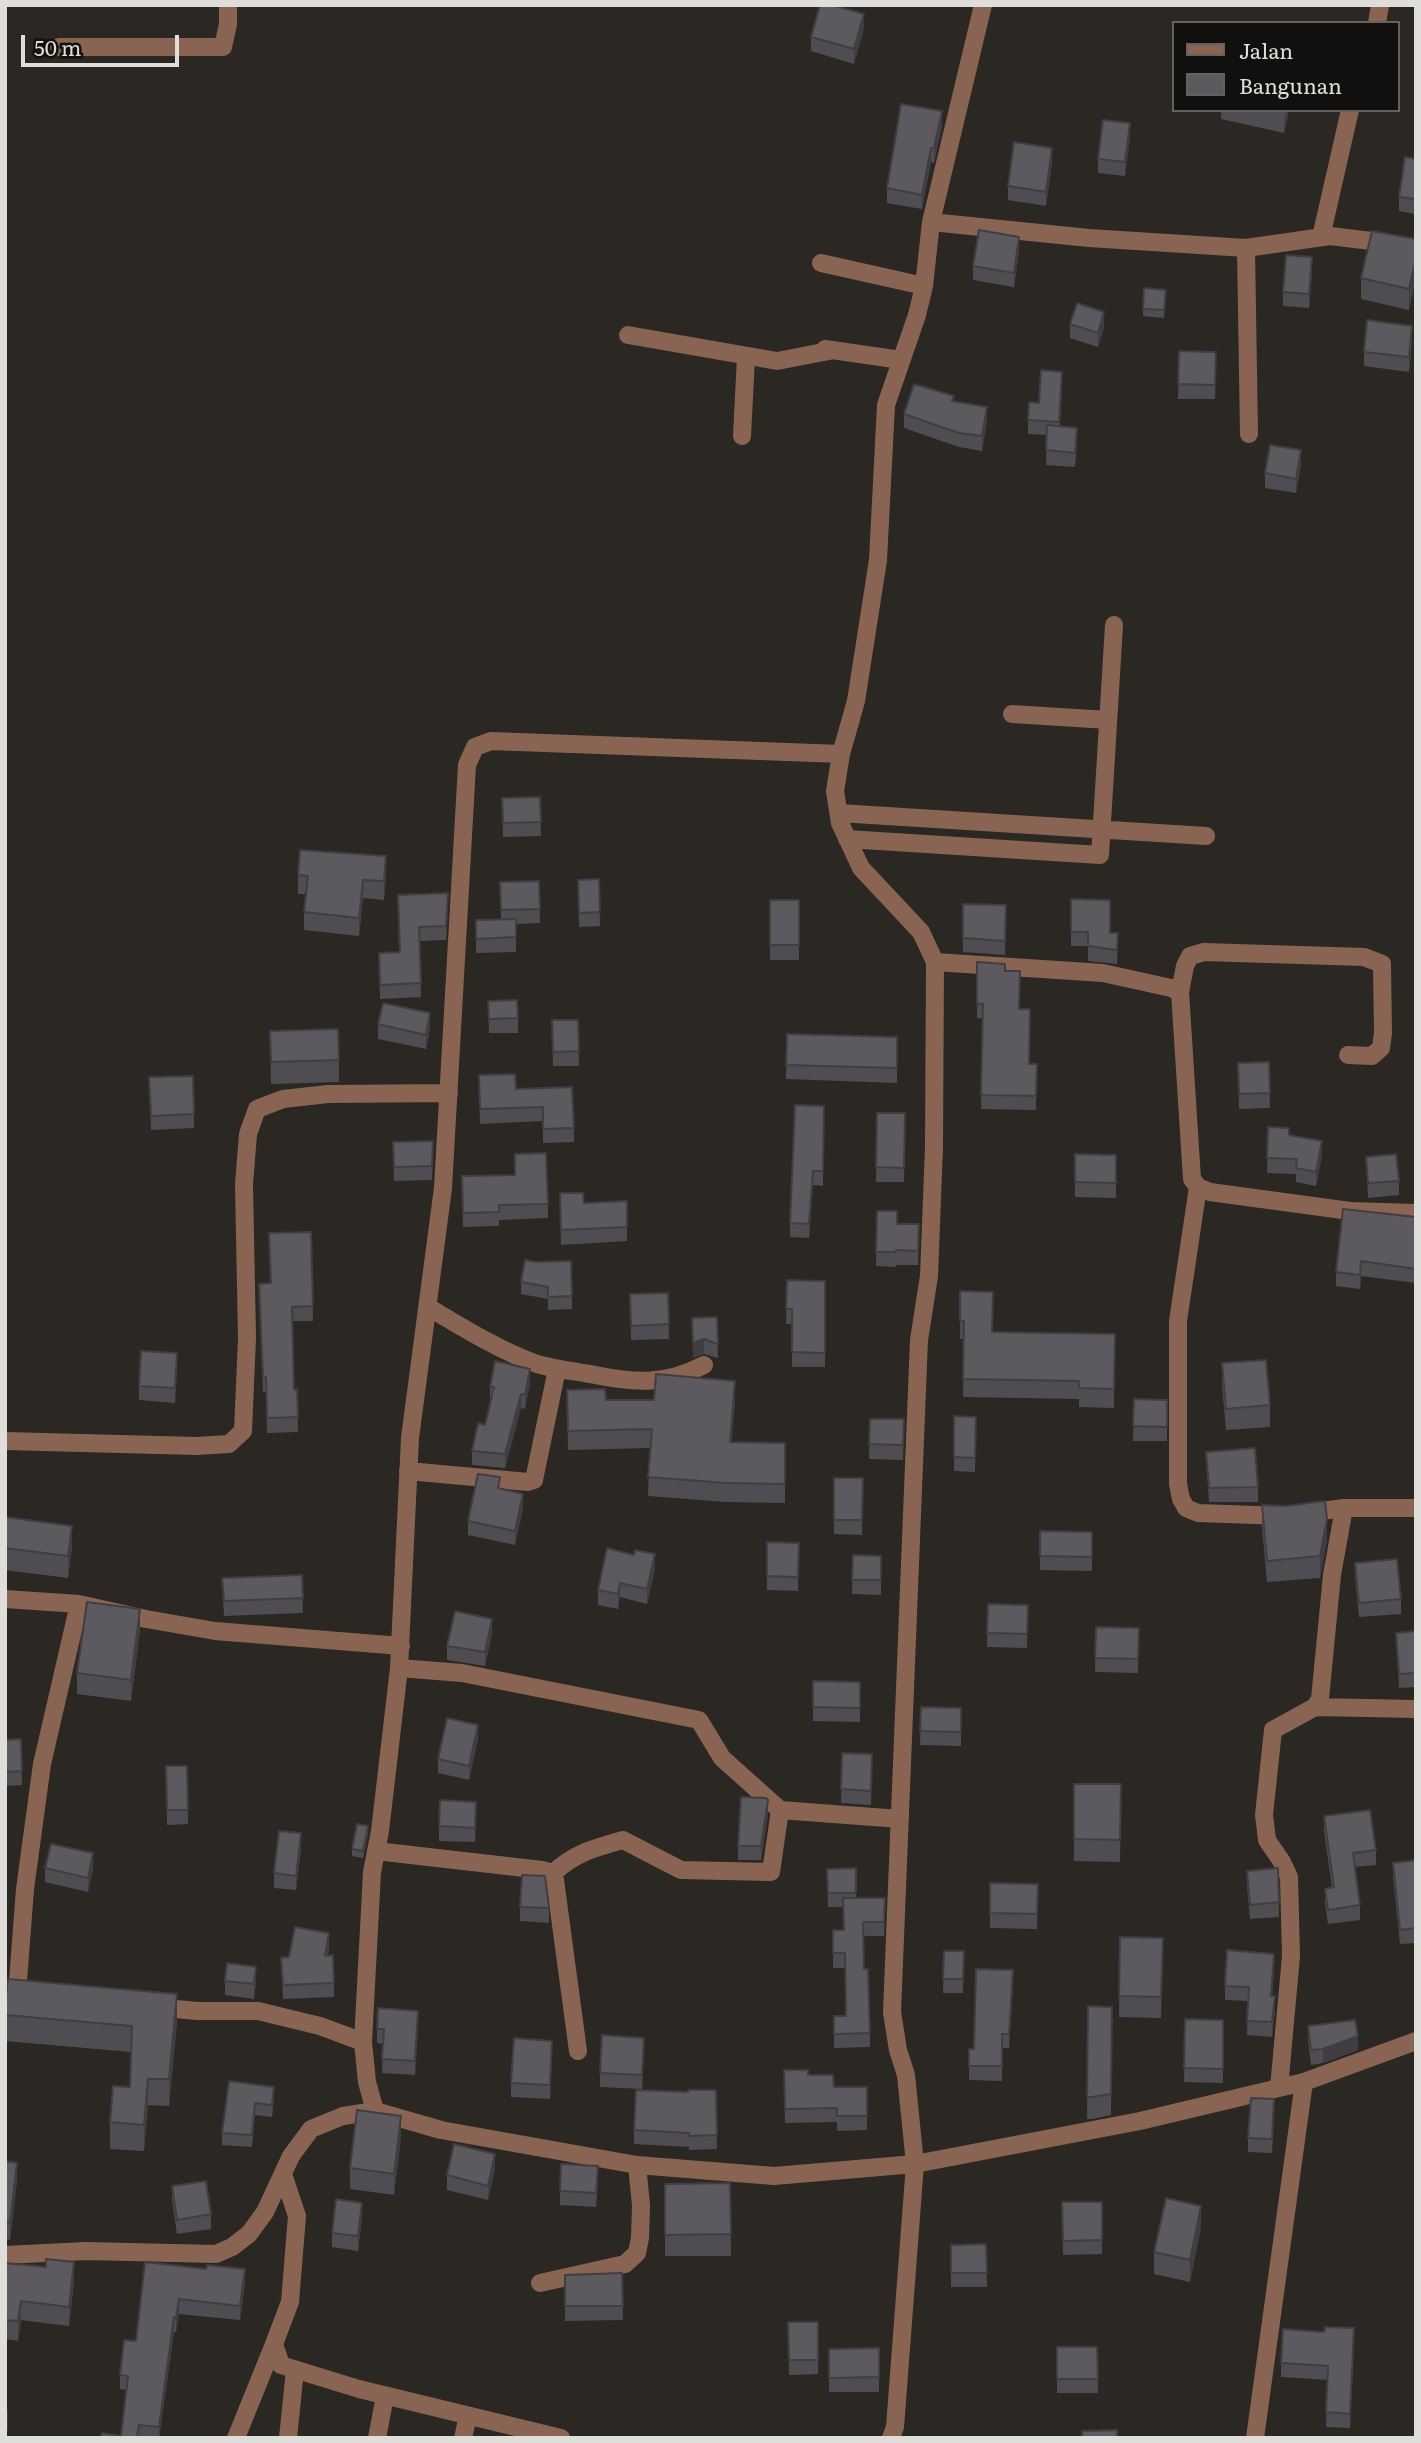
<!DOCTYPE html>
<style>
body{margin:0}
#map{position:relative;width:1421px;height:2443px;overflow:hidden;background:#2b2722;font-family:Literata,serif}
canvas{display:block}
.frame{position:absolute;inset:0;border:7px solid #e0deda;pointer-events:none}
.legend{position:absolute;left:1172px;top:21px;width:228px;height:91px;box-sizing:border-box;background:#12100e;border:2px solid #646260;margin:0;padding:9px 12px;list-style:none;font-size:21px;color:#e0deda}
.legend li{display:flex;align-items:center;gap:14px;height:35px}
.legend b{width:35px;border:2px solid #646260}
.scale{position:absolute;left:21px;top:35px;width:158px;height:32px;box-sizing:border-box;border:4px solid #e0deda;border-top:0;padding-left:9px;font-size:21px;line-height:24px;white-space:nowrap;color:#e0deda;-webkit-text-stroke:5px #12100e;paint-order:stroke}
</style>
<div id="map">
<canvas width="1421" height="2443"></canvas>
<div class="frame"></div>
<ul class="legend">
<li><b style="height:9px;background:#8a6452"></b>Jalan</li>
<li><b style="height:19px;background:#5c595f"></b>Bangunan</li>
</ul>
<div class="scale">50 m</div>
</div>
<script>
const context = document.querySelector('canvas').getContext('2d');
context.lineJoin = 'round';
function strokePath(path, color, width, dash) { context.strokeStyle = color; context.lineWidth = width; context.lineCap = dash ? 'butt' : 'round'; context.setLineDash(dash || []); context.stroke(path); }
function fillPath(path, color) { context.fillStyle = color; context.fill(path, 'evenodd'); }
const minor = new Path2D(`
 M1377,23L1380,5
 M59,47H223L228,24V5
 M931,222L1089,238L1246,248L1249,434
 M1321,237L1350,110
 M1246,248L1330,236L1396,244L1416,251
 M821,263L924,286
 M628,335L777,361L834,350
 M825,349L901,360
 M742,436L746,357
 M1012,714L1108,720
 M839,813L1206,836
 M847,839L1100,855L1114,625
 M935,962L1103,973L1171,988L1180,992L1192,1179L1198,1187L1210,1192L1350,1211L1416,1213
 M1180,992L1185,966L1190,956L1204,952L1364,957L1382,964L1383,1033L1381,1048L1372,1056L1348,1055
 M1198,1187L1178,1321V1484L1181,1499L1186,1508L1198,1513L1284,1516L1344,1508
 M428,1307C463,1328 499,1350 537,1364C554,1369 572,1371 590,1374C633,1383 664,1386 704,1365
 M5,1441L197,1446L229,1444L243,1431L247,1338L244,1184L248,1134L257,1109L283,1099L328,1094L449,1093
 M408,1471L528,1482L534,1480L557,1369
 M5,1599L79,1604L146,1619L215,1631L401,1646
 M399,1668L462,1673L699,1720L722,1758L780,1810L900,1819
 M1315,1707L1416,1709
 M376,1851L542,1870L549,1872L555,1880L578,2051
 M552,1874C575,1853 594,1848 623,1840L681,1870L771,1872L780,1810
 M17,1994L25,1889L42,1764L79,1604
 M155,2007L197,2011H258L320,2026L363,2042
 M1279,2088L1291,1956L1289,1877L1282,1862L1267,1840L1264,1815L1273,1730L1315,1707L1320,1699L1332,1575L1344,1508H1416
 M375,2111L367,2082L363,2042L372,1872L380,1831L399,1668L410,1438L443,1188L467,765L475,747L491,741L841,754
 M283,2174L297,2216L290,2302L274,2344L281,2365L359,2389L561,2438
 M5,2255L86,2251L216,2254L232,2247L249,2234L265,2212L291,2156L311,2129L343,2116L375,2111L441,2130L637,2165L774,2176L915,2164L1140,2121L1304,2082L1416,2041
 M540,2283L625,2264L637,2253L640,2238L641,2205L637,2165
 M236,2438L274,2344
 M288,2438L295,2370
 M377,2438L385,2396
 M463,2438L468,2416
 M891,2438L895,2427L915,2164L906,2075L898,2050L892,2012L919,1340L929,1276L934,1147L935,962L921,932L861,868L840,823L835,791L841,754L856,701L878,560L886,405L917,315L924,286L931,222L983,5
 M1255,2438L1304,2082`);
const wall = new Path2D(`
 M864,28L854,64L811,51V37Z
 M1221,110H1289L1284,133L1221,119Z
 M942,126L934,163L931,162L922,209L887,203V188Z
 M1130,137L1125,176L1098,173V159Z
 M1416,159V214L1399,211V197Z
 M1052,162L1046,206L1008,200V186Z
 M1416,239L1409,310L1361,299V278Z
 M1019,251L1014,287L973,280V266Z
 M1312,272L1309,308L1283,306V292Z
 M1166,297L1164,318L1143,316V309Z
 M1070,324L1104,327L1098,347L1070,338Z
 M1412,340L1409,372L1364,366V352Z
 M1179,351L1216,352L1215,399H1178Z
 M1062,386L1060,426L1077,442L1075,467L1046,465L1047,435L1028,434V420L1039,403Z
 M904,414L987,421L982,451L959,447L904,428Z
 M1301,464L1296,493L1265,488V473Z
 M540,797L541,836L503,837L502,798Z
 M386,874L384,900L363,898L359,936L304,930V912L306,894H298V875Z
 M599,879L600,926L579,927L578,880Z
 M539,881L540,923L516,924V952L476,953V920L501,919L500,882Z
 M1071,899L1110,933H1118L1117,964L1088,961V946H1071Z
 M770,900H799V960H770Z
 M963,904L1006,905L1005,955L963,952Z
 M448,907L446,940L420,941L421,997L380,999L379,953L399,952L398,909Z
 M977,962L1005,971L1019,1009L1029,1064H1037L1036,1110L981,1109L982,1018H977Z
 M488,1001L518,1018V1033H489Z
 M552,1020H578L579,1066H553Z
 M378,1024L430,1028L426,1049L378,1039Z
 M270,1031L339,1060V1082L271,1084Z
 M787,1034L897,1037V1083L786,1079Z
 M1269,1062L1270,1108L1239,1109L1238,1063Z
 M479,1075L516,1089L574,1128V1142L543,1143V1121L480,1124Z
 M193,1076L194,1128L151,1130L149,1077Z
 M824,1106L823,1186L813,1185L809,1238L790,1237V1223Z
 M877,1113H905L904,1182H876Z
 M1268,1127L1289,1135L1322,1155L1316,1186L1296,1182V1174L1267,1173Z
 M393,1142L433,1155L432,1180L394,1181Z
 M1075,1154L1116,1155V1198L1075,1197Z
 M1366,1157L1399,1181V1195L1368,1198Z
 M462,1176L548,1204V1218L499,1220V1226L463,1227Z
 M560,1193L584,1203L627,1201V1241L561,1245Z
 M877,1211L919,1239L918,1265H896V1267L876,1266Z
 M1416,1217V1283L1361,1276L1360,1289L1336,1286V1272Z
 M311,1232L313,1321H292L294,1390L297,1389L298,1432L267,1433L266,1392H263L259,1298Z
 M571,1261L572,1309L548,1310V1299L521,1294V1282L536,1262Z
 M787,1280L825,1281V1367H792V1324H786Z
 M960,1291L992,1332L1115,1334L1114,1408L1079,1407V1399L963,1397L964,1339H960Z
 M668,1293L669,1339L631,1340L630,1294Z
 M717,1317L718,1358L704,1354L693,1358L692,1318Z
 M1222,1363L1270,1405V1427L1226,1430L1222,1385Z
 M177,1367L175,1403L139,1400V1386Z
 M530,1383L525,1409L521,1408L505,1468L472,1465V1451L485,1425L491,1401H490V1387Z
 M567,1390L606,1400H735L731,1442L785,1443V1503L726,1502L648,1496L650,1448L568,1450Z
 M1134,1399L1167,1400V1441H1133Z
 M954,1416L976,1417L975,1472L954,1471Z
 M870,1419L904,1434L903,1460L869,1459Z
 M1206,1452L1258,1487V1502H1209Z
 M834,1478H863L862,1535L834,1534Z
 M500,1489L523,1508L515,1545L468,1535V1521Z
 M1262,1505L1327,1540L1320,1578L1267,1582L1262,1527Z
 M5,1517L72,1547L68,1578L5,1570Z
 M1040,1531L1092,1532V1571L1040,1570Z
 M767,1542L799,1543L798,1591L767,1590Z
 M853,1555L881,1556V1595L852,1594Z
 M1355,1563L1401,1599V1614L1359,1617L1355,1577Z
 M655,1568L647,1604L620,1597L618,1609L598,1605V1590Z
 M302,1575L303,1613L224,1616L222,1578Z
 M988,1604L1028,1605L1027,1648L987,1647Z
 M1096,1627L1139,1628L1138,1673L1095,1672Z
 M140,1630L131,1701L77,1694V1673Z
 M1416,1631V1687L1399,1688L1396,1633Z
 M492,1634L485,1666L447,1660V1646Z
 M813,1681L860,1682V1722L813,1721Z
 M921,1707L961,1708V1746L920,1745Z
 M21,1739L22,1785L5,1786V1740Z
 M478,1739L469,1780L438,1773V1759Z
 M842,1753L872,1754L871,1805L841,1803Z
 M166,1766H187L188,1824L167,1825Z
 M1074,1784H1121L1120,1862L1074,1861Z
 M768,1814L761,1860H738V1846Z
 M476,1816L475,1842L439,1841V1826Z
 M1324,1816L1376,1850V1865L1354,1867L1360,1905V1920L1328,1924L1325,1903V1889L1332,1888L1324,1831Z
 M368,1833L363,1858L352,1856V1849Z
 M301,1848L296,1890L274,1888V1873Z
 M1416,1860V1943L1400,1944L1393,1878V1863Z
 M45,1868H93L88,1892L45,1882Z
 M856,1868V1898L885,1912L884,1936H863L864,1969L870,2033V2047L834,2048V2016H846L845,1968H833V1930H844L843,1907H828L827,1869Z
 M1278,1868L1279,1917L1250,1919L1247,1886V1871Z
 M990,1883L1038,1884L1037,1929L990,1928Z
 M520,1907L549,1908V1923L520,1921Z
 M1120,1937L1163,1938L1161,2018L1119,2017Z
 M329,1947L328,1956L334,1983V1997L283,1999L281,1958L289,1957Z
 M944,1951H964L963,1993H943Z
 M1274,1968L1272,1996L1275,2010L1272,2037L1247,2035L1248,2001L1225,2000V1986Z
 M225,1981H256L254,1999L225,1995Z
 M1013,1984L1009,2048H1002V2081L969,2080V2049H974Z
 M5,2003L177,2021L169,2106L148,2105L144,2151L110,2149V2122L130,2087L131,2052L5,2041Z
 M1088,2006L1112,2007L1111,2115L1092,2119H1087Z
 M1185,2019L1223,2020V2083L1184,2082Z
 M418,2025L415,2075L382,2073L383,2044L377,2043V2029Z
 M1308,2026L1358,2050L1323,2063L1311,2065L1308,2040Z
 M644,2052L642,2089L600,2087V2073Z
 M552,2055L550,2099L511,2097V2083Z
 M784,2070L808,2075L834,2087H867V2130L837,2131V2122L785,2123Z
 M229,2081L274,2099L272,2117L255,2115L252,2147L222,2145V2133Z
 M716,2090L717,2149L689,2150V2147L634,2144V2130L688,2092Z
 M1274,2114L1272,2153L1248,2152V2138Z
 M401,2137L394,2195L350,2189V2168Z
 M5,2161L17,2180L10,2240L5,2239Z
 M495,2169L488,2200L447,2190V2175Z
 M598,2181L596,2207L560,2205V2191Z
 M730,2183L731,2256H665V2184Z
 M172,2186L211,2214V2229L177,2234L172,2200Z
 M1062,2202H1102V2254L1063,2255Z
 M362,2217L358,2251L332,2247V2233Z
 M1201,2227L1190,2282L1154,2274V2252Z
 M986,2244L987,2287H951V2245Z
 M5,2263L74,2282L69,2326L21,2320L18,2341L5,2339Z
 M206,2269L245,2284L240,2320L179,2314L176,2332H174L159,2438H101L121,2436L127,2390L120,2389V2375L136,2341Z
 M622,2273L623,2320L565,2321V2275Z
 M788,2322H818V2374L789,2375Z
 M1354,2343L1350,2428L1326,2427L1328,2380L1281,2377V2363Z
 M1057,2347H1097L1098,2393H1057Z
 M879,2348V2392H829V2349Z`);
const shadedWall = new Path2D(`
 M864,14V28L854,64V49Z
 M1285,110H1289L1284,133Z
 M942,111V126L934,163V148Z
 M1130,123V137L1125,176V162Z
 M931,148V162L922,209V195Z
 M1052,148V162L1046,206V192Z
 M1019,237V251L1014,287V273Z
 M1312,257V272L1309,308V294Z
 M1416,258V280L1409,310V289Z
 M1104,312V327L1098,347V333Z
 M1412,326V340L1409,372V357Z
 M987,407V421L982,451V436Z
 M1301,450V464L1296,493V479Z
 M386,856V874L384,900V881Z
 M363,880V898L359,936V918Z
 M430,1013V1028L426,1049V1035Z
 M1322,1141V1155L1316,1186V1172Z
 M813,1171V1185L809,1238V1224Z
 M1361,1261V1276L1360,1289V1275Z
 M704,1339V1354L693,1358V1343Z
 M530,1369V1383L525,1409V1395Z
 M735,1381V1400L730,1461V1442Z
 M521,1394V1408L505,1468V1454Z
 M523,1494V1508L515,1545V1531Z
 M1327,1519V1540L1320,1578V1556Z
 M72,1526V1547L68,1578V1556Z
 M655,1554V1568L647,1604V1589Z
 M620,1583V1597L618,1609V1594Z
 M140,1609V1630L131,1701V1680Z
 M492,1619V1634L485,1666V1652Z
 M478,1725V1739L469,1780V1766Z
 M768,1800V1814L761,1860V1846Z
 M368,1826V1833L363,1858V1851Z
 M301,1833V1848L296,1890V1876Z
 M93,1853V1868L88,1892V1878Z
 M329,1933V1947L325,1970V1956Z
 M256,1967V1981L254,1999V1984Z
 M1013,1970V1984L1009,2048V2034Z
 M177,1994V2021L169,2106V2079Z
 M1275,1996V2010L1272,2037V2022Z
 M418,2011V2025L415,2075V2061Z
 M1358,2036V2050L1323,2063V2049Z
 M552,2041V2055L550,2099V2085Z
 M148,2079V2105L144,2151V2125Z
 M274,2087V2099L272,2117V2105Z
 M401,2116V2137L394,2195V2174Z
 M495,2154V2169L488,2200V2186Z
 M17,2163V2180L10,2240V2222Z
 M362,2203V2217L358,2251V2236Z
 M1201,2206V2227L1190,2282V2260Z
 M74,2262V2282L69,2326V2307Z
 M245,2269V2284L240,2320V2306Z
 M179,2299V2314L176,2332V2318Z
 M21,2301V2320L18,2341V2321Z
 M174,2317V2332L159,2438V2427Z
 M8,2408V2429L5,2438V2420Z`);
const building = new Path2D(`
 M820,5H832L864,14L854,49L811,37Z
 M901,104L942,111L934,148H931L922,195L887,188Z
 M1103,120L1130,123L1125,162L1098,159Z
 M1014,142L1052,148L1046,192L1008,186Z
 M1405,157L1416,159V199L1399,197Z
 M979,230L1019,237L1014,273L973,266Z
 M1372,231L1416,239V258L1409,289L1361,278Z
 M1286,255L1312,257L1309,294L1283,292Z
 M1144,288L1166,290L1164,310L1143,309Z
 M1077,303L1104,312L1098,333L1070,324Z
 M1367,320L1412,326L1409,357L1364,352Z
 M1179,351L1216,352L1215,385L1178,384Z
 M1041,370L1062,372L1059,422L1028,420L1029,402L1039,403Z
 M914,384L954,396L952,401L987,407L982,436L959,433L904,414Z
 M1047,425L1077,428L1075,453L1046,450Z
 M1270,445L1301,450L1296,479L1265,473Z
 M540,797L541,822L503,823L502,798Z
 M300,850L386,856L384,881L363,880L359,918L304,912L308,876L298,875Z
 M599,879L600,912L579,913L578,880Z
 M539,881L540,909L501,910L500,882Z
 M448,893L446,926L419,927L421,983L380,985L379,953L400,952L398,895Z
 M1071,899L1110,900V933H1118L1117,950L1088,946V932H1071Z
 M770,900H799V945H770Z
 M963,904L1006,905L1005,941L963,938Z
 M516,919V937L476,939V920Z
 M977,962L1005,964V971H1020L1019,1009H1030L1029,1064H1037L1036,1096L981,1095L983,1004H977Z
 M517,1000L518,1018L489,1019L488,1001Z
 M383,1003L430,1013L426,1035L378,1024Z
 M552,1020H578L579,1051L553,1052Z
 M338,1029L339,1060L271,1062L270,1031Z
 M787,1034L897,1037V1068L786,1065Z
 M1269,1062L1270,1093L1239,1094L1238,1063Z
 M515,1074L516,1089L572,1087L574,1128L543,1129V1107L480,1109L479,1075Z
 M193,1076L194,1114L151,1116L149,1077Z
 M795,1105L824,1106L823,1171H813L809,1224L790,1223Z
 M877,1113H905L904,1168L876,1167Z
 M1268,1127L1289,1128V1135L1322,1141L1316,1172L1296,1168L1297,1159L1267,1158Z
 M433,1141L432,1166L394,1167L393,1142Z
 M546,1153L548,1204L499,1205V1212L463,1213L462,1176L515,1175V1154Z
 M1075,1154L1116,1155V1183L1075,1182Z
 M1396,1154L1399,1181L1368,1183L1366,1157Z
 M560,1193H583L584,1203L627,1201V1227L561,1230Z
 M1343,1209L1416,1217V1269L1361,1261L1360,1275L1336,1272Z
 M877,1211H897V1224H919L918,1251L896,1250V1252H876Z
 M311,1232L313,1306L292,1307L294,1390L297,1389L298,1417L267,1418L266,1377H263L259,1284L271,1283L269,1233Z
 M525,1260L536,1262L571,1261L572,1296L548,1297V1287L521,1282Z
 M787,1280L825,1281V1353L792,1352V1309H786Z
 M960,1291L993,1292L992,1332L1115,1334L1114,1389L1079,1388V1381L963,1379L964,1321H960Z
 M668,1293L669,1324L631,1326L630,1294Z
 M717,1317L718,1344L704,1339L693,1343L692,1318Z
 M141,1351L177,1353L175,1388L139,1386Z
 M1266,1360L1270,1405L1226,1409L1222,1363Z
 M495,1361L530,1369L525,1395L521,1394L505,1454L472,1451L478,1423L485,1425L494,1387H490Z
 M656,1374L735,1381L730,1442L785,1443V1484L726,1483L648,1477L652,1429L568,1431L567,1390L605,1389L606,1400H654Z
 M1134,1399L1167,1400V1427L1133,1426Z
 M954,1416L976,1417L975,1458L954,1457Z
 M870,1419H904L903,1445L869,1444Z
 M1255,1448L1258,1487L1209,1488L1206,1452Z
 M478,1474L500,1477L498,1488L523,1494L515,1531L468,1521Z
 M834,1478H863L862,1520H834Z
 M1325,1501L1327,1519L1320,1556L1267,1561L1262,1505L1285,1506Z
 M5,1517L72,1526L68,1556L5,1548Z
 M1040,1531L1092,1532V1557L1040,1556Z
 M767,1542L799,1543L798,1577L767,1576Z
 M607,1548L634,1555L635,1550L655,1554L647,1589L620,1583L618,1594L598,1590Z
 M853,1555L881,1556V1580H852Z
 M1397,1559L1401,1599L1359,1603L1355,1563Z
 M302,1575L303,1598L224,1601L222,1578Z
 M87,1602L140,1609L131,1680L77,1673Z
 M988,1604L1028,1605L1027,1634L987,1633Z
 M455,1611L492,1619L485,1652L447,1646Z
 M1096,1627L1139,1628L1138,1659L1095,1658Z
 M1416,1631V1673L1399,1674L1396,1633Z
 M813,1681L860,1682V1708L813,1707Z
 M921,1707L961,1708V1732L920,1731Z
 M447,1718L478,1725L469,1766L438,1759Z
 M21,1739L22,1771L5,1772V1740Z
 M842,1753L872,1754L871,1791L841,1789Z
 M166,1766H187L188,1810H167Z
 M1074,1784H1121L1120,1840L1074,1839Z
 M741,1797L766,1798L768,1800L761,1846H738Z
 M440,1800L476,1802L475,1828L439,1826Z
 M1370,1810L1376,1850L1353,1853L1360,1905L1328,1910L1325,1889L1334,1887L1324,1816Z
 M357,1824L368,1826L363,1851L352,1849Z
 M279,1831L301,1833L296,1876L274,1873Z
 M51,1844L93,1853L88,1878L45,1868Z
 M1416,1860V1928L1400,1930L1393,1863Z
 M856,1868V1893H828L827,1869Z
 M1278,1868L1279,1902L1250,1905L1247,1871Z
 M522,1875L545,1876L549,1908L520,1907Z
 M990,1883L1038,1884L1037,1914L990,1913Z
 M843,1898H885L884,1922H863L864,1969H868L870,2033L834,2034V2016H846L845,1953H833V1930H844Z
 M295,1927L329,1933L325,1956L333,1955L334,1983L283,1985L281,1958L289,1957Z
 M1120,1937L1163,1938L1161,1997L1119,1996Z
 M1227,1950L1274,1954L1271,1996H1275L1272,2022L1247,2021L1249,1987L1225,1986Z
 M944,1951H964L963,1979H943Z
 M227,1963L256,1967L254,1984L225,1981Z
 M976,1969L1013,1970L1009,2034H1002V2066H969V2049H974Z
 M8,1979L177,1994L169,2079H148L144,2125L110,2122L113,2086L130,2087L132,2026L5,2015V2003Z
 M1088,2006L1112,2007L1111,2094L1092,2097H1087Z
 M378,2008L418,2011L415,2061L382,2059L384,2029H377Z
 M1185,2019L1223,2020V2069L1184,2068Z
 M1355,2020L1358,2036L1323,2049L1311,2050L1308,2026Z
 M602,2035L644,2038L642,2075L600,2073Z
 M514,2038L552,2041L550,2085L511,2083Z
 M784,2070H808V2075H833L834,2087H867V2116H837V2108L785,2109Z
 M229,2081L274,2087L272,2105L255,2103L252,2135L222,2133Z
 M636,2090L688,2092V2090H716L717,2135L689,2136V2133L634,2130Z
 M1251,2098L1274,2099L1272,2139L1248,2138Z
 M357,2110L401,2116L394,2174L350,2168Z
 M454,2144L495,2154L488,2186L447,2175Z
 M5,2161L17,2163L10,2222H5Z
 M561,2164L598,2166L596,2193L560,2191Z
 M206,2181L211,2214L177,2220L172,2186Z
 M730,2183L731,2234L665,2235V2184Z
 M1166,2198L1201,2206L1190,2260L1154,2252Z
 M336,2199L362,2203L358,2236L332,2233Z
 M1062,2202H1102V2240L1063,2241Z
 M986,2244L987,2273H951V2245Z
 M46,2259L74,2262L69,2307L21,2301L18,2321L5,2320V2263L46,2267Z
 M145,2262L206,2269L207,2265L245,2269L240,2306L179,2299L176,2318L174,2317L159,2427L139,2425L137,2438H101L102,2433L121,2436L128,2376L120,2375L124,2340L136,2341Z
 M622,2273L623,2306H565V2275Z
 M788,2322H818V2360H789Z
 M1325,2327L1354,2328L1350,2414L1326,2412L1328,2366L1281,2363L1283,2329L1324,2332Z
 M1057,2347H1097L1098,2379H1057Z
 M879,2348V2377L829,2378V2349Z
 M1117,2430V2438H1082V2431Z`);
strokePath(minor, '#8a6452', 18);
fillPath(wall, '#4f4d52');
fillPath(shadedWall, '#403e42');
fillPath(building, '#5c595f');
strokePath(building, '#403e42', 2);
</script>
